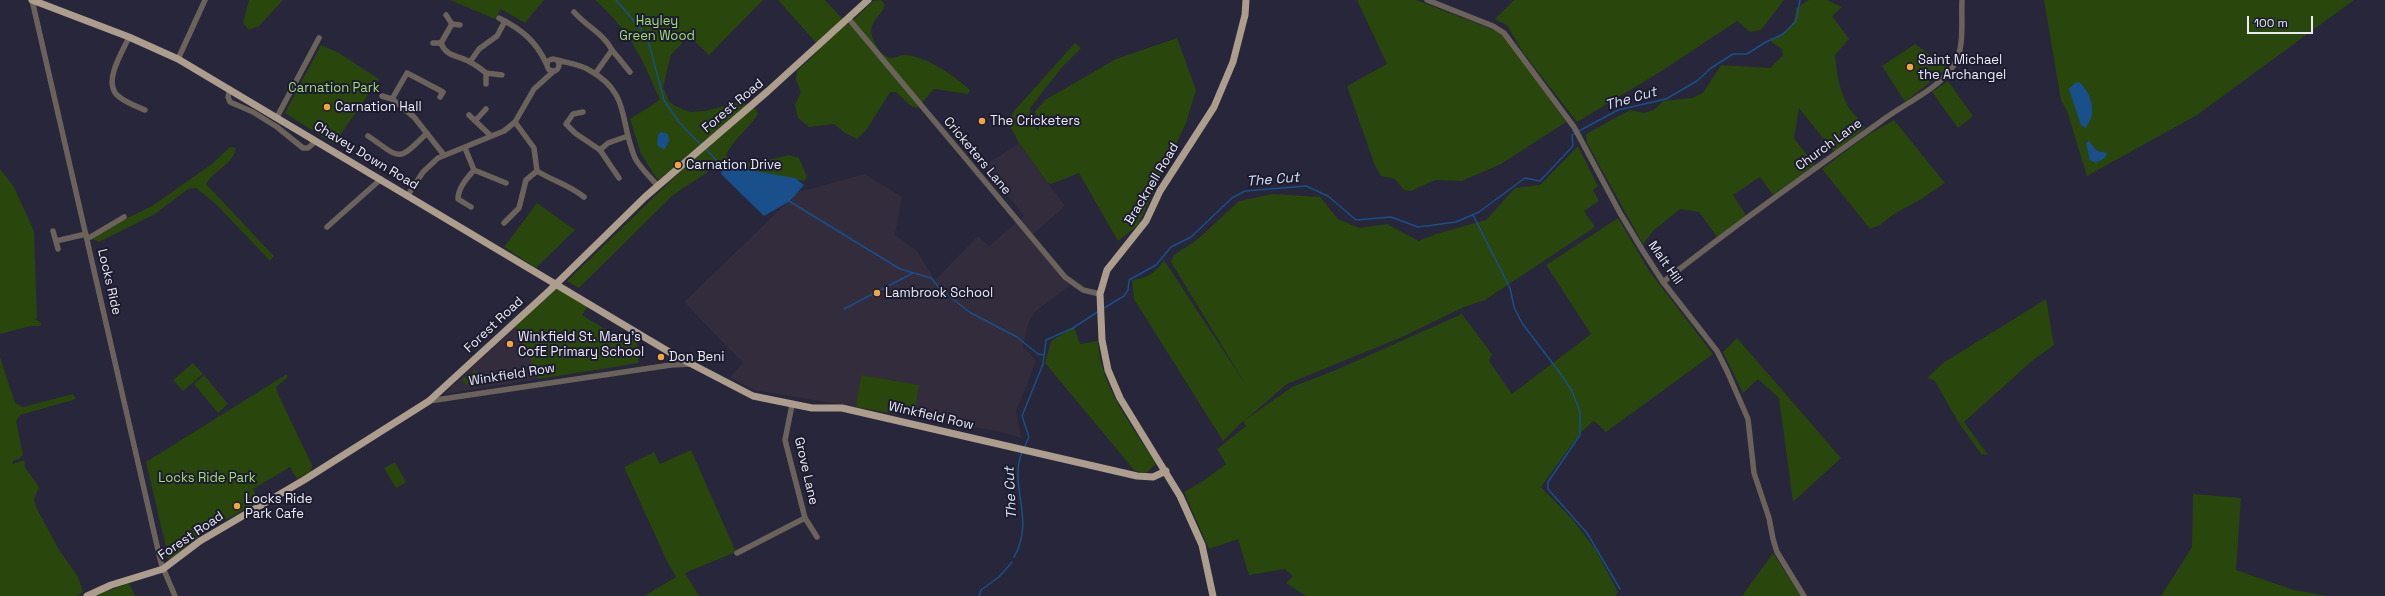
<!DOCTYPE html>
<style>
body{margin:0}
#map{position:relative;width:2385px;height:596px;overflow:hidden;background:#27263a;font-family:"Space Grotesk",sans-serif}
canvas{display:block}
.scale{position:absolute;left:2247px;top:16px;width:66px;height:18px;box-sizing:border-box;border:2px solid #eaeaf7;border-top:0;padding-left:5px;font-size:12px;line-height:14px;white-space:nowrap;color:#eaeaf7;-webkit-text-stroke:3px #1d1c2f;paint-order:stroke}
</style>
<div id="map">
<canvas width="2385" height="596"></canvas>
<div class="scale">100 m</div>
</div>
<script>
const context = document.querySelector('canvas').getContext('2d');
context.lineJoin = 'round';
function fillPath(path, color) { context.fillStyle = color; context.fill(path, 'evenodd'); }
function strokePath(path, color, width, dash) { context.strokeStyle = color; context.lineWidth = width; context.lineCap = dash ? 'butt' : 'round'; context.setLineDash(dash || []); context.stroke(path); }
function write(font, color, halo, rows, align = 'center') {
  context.font = font + ' "Space Grotesk",sans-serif'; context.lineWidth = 4; context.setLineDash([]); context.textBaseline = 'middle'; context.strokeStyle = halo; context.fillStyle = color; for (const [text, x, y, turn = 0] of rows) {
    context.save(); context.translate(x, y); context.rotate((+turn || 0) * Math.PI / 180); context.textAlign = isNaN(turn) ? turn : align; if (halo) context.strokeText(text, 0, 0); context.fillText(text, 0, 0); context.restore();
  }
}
const education = new Path2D(`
 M1019,143L1065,206L1030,237L1072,284L1037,310L1029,321L1023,346L1036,361L1016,412L1021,438L1002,432L754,390L730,377L743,363L684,302L798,192L865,174L902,197L895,235L916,250L935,280L978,236L989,246L1024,216L984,166Z
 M515,327L539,379L444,394Z`);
const green = new Path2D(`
 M249,0H283L259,26L249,30L243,23Z
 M450,0H544L525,23L501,9L495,19Z
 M595,0H763L709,55L689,36L671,55L663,87L669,101L675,106L690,112L705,111L740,102L756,109L758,114C749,129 735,137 726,155L730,161L755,163L789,155L799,158L807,177L804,181L737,168L712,169L673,195L579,288L567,281L683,169L678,164L658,180L641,154L630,119L660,100C642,58 630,31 595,0Z
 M778,0H825L848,25L873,1L881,0L885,4C883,14 872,20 871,30C871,38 879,53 886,56C893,61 897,55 903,55C924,54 956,77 970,90L968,94L934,89L917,108L911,106L896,92H890L867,129L857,139L845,133L834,124L809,127L798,118L795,105L801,92L796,80L797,71L817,52L819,46Z
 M1357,0H1416L1502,33L1566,122L1501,164L1462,181L1435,180L1411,191L1404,190L1395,179L1381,176L1375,166L1347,86L1387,64Z
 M1514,0H1784L1761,30L1750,32L1737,21L1660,72L1577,122L1522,51L1507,25L1495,19Z
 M1809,0H1827L1842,7L1832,16L1849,39L1835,55C1836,72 1840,93 1849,108C1854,115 1861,121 1865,128L1834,152L1799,108L1794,138L1815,165L1773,195L1760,177L1733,195L1746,215L1717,237L1699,212L1680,209L1653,231L1643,244L1587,143L1586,134L1630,110L1644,113L1654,110L1663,101L1692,98L1703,93L1721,65L1770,68L1783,55L1782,49L1770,41C1786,32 1796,27 1796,8Z
 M2044,0H2354L2197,115L2087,176L2067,111L2061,100Z
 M1177,38L1196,90L1186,123L1138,225L1118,241L1079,173L1051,184L1048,183L1019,143L1008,122L1014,111L1075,43L1081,48L1063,66L1030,108L1031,121L1039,132L1035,111L1045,100L1116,59Z
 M1915,44L1948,68L1905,102L1882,66Z
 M321,45L339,53L379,79L334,144L285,113Z
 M1948,81L1973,116L1958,128L1932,92Z
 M1894,120L1945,183L1918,201L1894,214L1880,225L1870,229L1822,169L1866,136Z
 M1578,146L1598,186L1593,190L1599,201L1584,211L1595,227L1485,300L1464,307L1402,337L1287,384L1244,421L1292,387L1336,370L1462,314L1492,354L1489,361L1512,394L1591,334L1546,265L1618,218L1650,272L1713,354L1606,432L1594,421L1581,432L1541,487L1574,521L1597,552L1618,592L1615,596H1306L1286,583L1293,576L1285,569L1249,575L1238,539L1209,549L1184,492L1203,481L1226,464L1217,449L1246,426L1243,421L1223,441L1134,299L1132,280C1146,279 1157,272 1164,260L1246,385L1171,262L1174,255L1198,239L1239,201L1273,194L1320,197L1338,219L1359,228L1387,224L1419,241L1436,234L1486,220L1515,188L1540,185Z
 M230,147L236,148C234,164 214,170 206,184L274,256L270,261L216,204L196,188L188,189L155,214L99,242L92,239L96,233L152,206L212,164Z
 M0,169L14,187L34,231L37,318L35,319L41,323L40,326H31L0,334Z
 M537,203L575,230L536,268L504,247Z
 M557,288L588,306L582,315L623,340L630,331L636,335L639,363L539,379L515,327Z
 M2046,299L2054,345L2032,361L1964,422L1988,455L1981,454L1957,420L1935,381L1927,378L1943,363Z
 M1074,327L1080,344L1098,341C1100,387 1133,426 1156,464L1146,473L1135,471L1045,363L1051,341Z
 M1737,338L1841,458L1793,502L1779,398L1758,379L1743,393L1723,352Z
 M0,357L15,403L23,407L73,394L76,399L20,415L16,421L23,455L19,459L12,461L13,464L24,460L25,467L39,487L34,499L36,507L58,548L78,577L83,592L77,596H0Z
 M193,363L203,374L183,391L173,380Z
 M476,370L480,377L466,385L462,379Z
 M287,374V378L276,387L278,394L312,465L311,471L297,479L290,467L253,489L260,501L206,531L169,560L146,462Z
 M204,375L228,404L218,413L194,384Z
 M861,375L919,385L914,417L856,407Z
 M691,450L736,552L685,573L699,596H644L676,577L667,561L624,467L654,452L660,464Z
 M395,462L406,482L396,488L384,468Z
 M2193,494L2241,498L2236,570L2294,590L2328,596H2161L2192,547Z
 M1773,553L1801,596H1742Z
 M129,583L135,596H95Z`);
const water = new Path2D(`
 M2079,82C2092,93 2098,115 2085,128L2081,125L2069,89L2075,83Z
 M661,132L668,134L669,141L664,150L657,145L658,135Z
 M2089,141L2097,151L2107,153L2106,157L2096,163L2090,160L2086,143Z
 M737,168L795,178L804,185L790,201L764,216L722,175L721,172L725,169Z`);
const stream = new Path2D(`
 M616,0L641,29L649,44L664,100L678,121L701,145
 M1579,131L1618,110L1666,99L1697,81L1711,68L1733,54H1747L1766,42L1783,34L1796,21L1800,0
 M706,149L725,169
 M789,201L900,269L931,278L941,290L971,313L1017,337L1038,354L1044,355
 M1473,215L1510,288L1514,307L1522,323L1563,377L1572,391L1580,412V435L1548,482V489L1587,533L1620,589
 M1104,308L1124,296L1128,290L1129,280L1156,265L1171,247L1191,237L1232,198L1245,191L1306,186L1328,196L1356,220L1391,217L1418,227L1456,222L1479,212L1525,178L1540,181L1573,146L1572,135L1576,132
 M844,309L913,273
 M1024,448L1029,437L1022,416L1043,364L1046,340L1073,328L1099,311
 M1014,557C1036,519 1008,486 1022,452
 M979,596L981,590L999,577L1012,562`);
const minor = new Path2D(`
 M32,0L161,563L175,596
 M1427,0L1493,26L1504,33L1574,127L1620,213L1643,251L1663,282L1717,351L1727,371L1748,419L1754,473L1769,518L1773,539L1777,552L1804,596
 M574,12C587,27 602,32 612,50L595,74
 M446,15L452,24L460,25
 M499,18C521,29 536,41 546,63
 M848,18L1065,277L1083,290L1100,294
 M129,37C123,51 103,81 117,95C124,102 136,106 145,110
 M433,43H441C446,57 458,55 470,62C476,65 481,69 486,73
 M441,43L452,24
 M612,50L630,72
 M547 65a6 6 0 1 1 12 0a6 6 0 1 1-12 0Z
 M178,59L205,0
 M557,60C567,63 579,64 589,70C631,93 619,121 635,158C641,169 650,177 658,186
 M470,62L479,49L497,36L505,21
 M486,84V73L502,75
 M230,89L228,97L230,102L253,112L277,127L303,148H308L316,141
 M382,96L392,99
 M440,97L443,92L407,73L392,99L414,117L444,155
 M583,112L573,114L566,124L575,133L600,150L619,178
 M469,115L491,136
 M277,117L319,38
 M475,121L486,109
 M368,136C401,158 396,164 427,133
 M465,148L474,170
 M600,150L608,143L628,136
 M537,171C553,181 569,185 584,197
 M408,195L423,172L438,158L504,131L515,122L534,89L554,71
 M471,207L458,199C458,188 467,178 474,170L506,183
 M504,223L519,208L526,180L537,171L534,148L515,122
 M327,227L381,179
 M53,231L58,249
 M87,239L124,217
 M56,241L86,234
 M1663,282C1734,226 1807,174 1880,122C1903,104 1938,90 1954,65C1965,48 1961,20 1962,0
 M671,365L692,364
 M429,401L671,365L676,356
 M792,405L785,440L805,518L817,537
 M737,553L805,518`);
const major = new Path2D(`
 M32,0L129,37L178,59L676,356L753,396L812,408H842L1137,476L1153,477L1166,471
 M87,596L111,585L163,569L200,541L304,480L429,401L550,290L645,197L768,91L868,0
 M1213,596L1202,545L1180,496L1120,398L1108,370L1102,340L1100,294L1107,270L1146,221L1160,191L1214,107L1233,62L1245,15L1246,0`);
const markers = [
 [1910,67,4,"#f3a442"],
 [327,107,4,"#f3a442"],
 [982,121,4,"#f3a442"],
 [678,165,4,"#f3a442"],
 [877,293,4,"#f3a442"],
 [510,344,4,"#f3a442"],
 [661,357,4,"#f3a442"],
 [237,506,4,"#f3a442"]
];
const parkNames = [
 ["Hayley",657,21],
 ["Green Wood",657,36],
 ["Carnation Park",334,88],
 ["Locks Ride Park",207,478]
];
const poiNames = [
 ["Saint Michael",1918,60],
 ["the Archangel",1918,75],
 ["Carnation Hall",335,107],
 ["The Cricketers",990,121],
 ["Carnation Drive",686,165],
 ["Lambrook School",885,293],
 ["Winkfield St. Mary's",518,337],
 ["CofE Primary School",518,352],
 ["Don Beni",669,357],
 ["Locks Ride",245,499],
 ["Park Cafe",245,514]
];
const streetNames = [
 ["Forest Road",733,106,-40],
 ["Church Lane",1829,145,-36],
 ["Chavey Down Road",366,156,31],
 ["Cricketers Lane",977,156,50],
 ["Bracknell Road",1152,184,-59],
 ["Malt Hill",1665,263,55],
 ["Locks Ride",109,282,77],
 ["Forest Road",494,325,-43],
 ["Winkfield Row",512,375,-9],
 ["Winkfield Row",931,416,13],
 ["Grove Lane",806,471,77],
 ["Forest Road",191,536,-34]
];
const waterNames = [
 ["The Cut",1631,99,-16],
 ["The Cut",1273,180,-5],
 ["The Cut",1011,493,-93]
];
fillPath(education, '#332c3c');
fillPath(green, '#29460c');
fillPath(water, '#194f8a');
strokePath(stream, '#194f8a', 1.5);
strokePath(minor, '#6b635b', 5.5);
strokePath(major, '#ad9d8c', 7);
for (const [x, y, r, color] of markers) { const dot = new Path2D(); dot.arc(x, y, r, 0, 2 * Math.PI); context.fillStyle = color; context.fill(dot); strokePath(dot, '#1d1c2f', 1.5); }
write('13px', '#a3db77', '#1d1c2f', parkNames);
write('13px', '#eaeaf7', '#1d1c2f', poiNames, 'left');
write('13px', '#eaeaf7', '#1d1c2f', streetNames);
write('italic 14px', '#d3e1f3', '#1d1c2f', waterNames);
</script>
